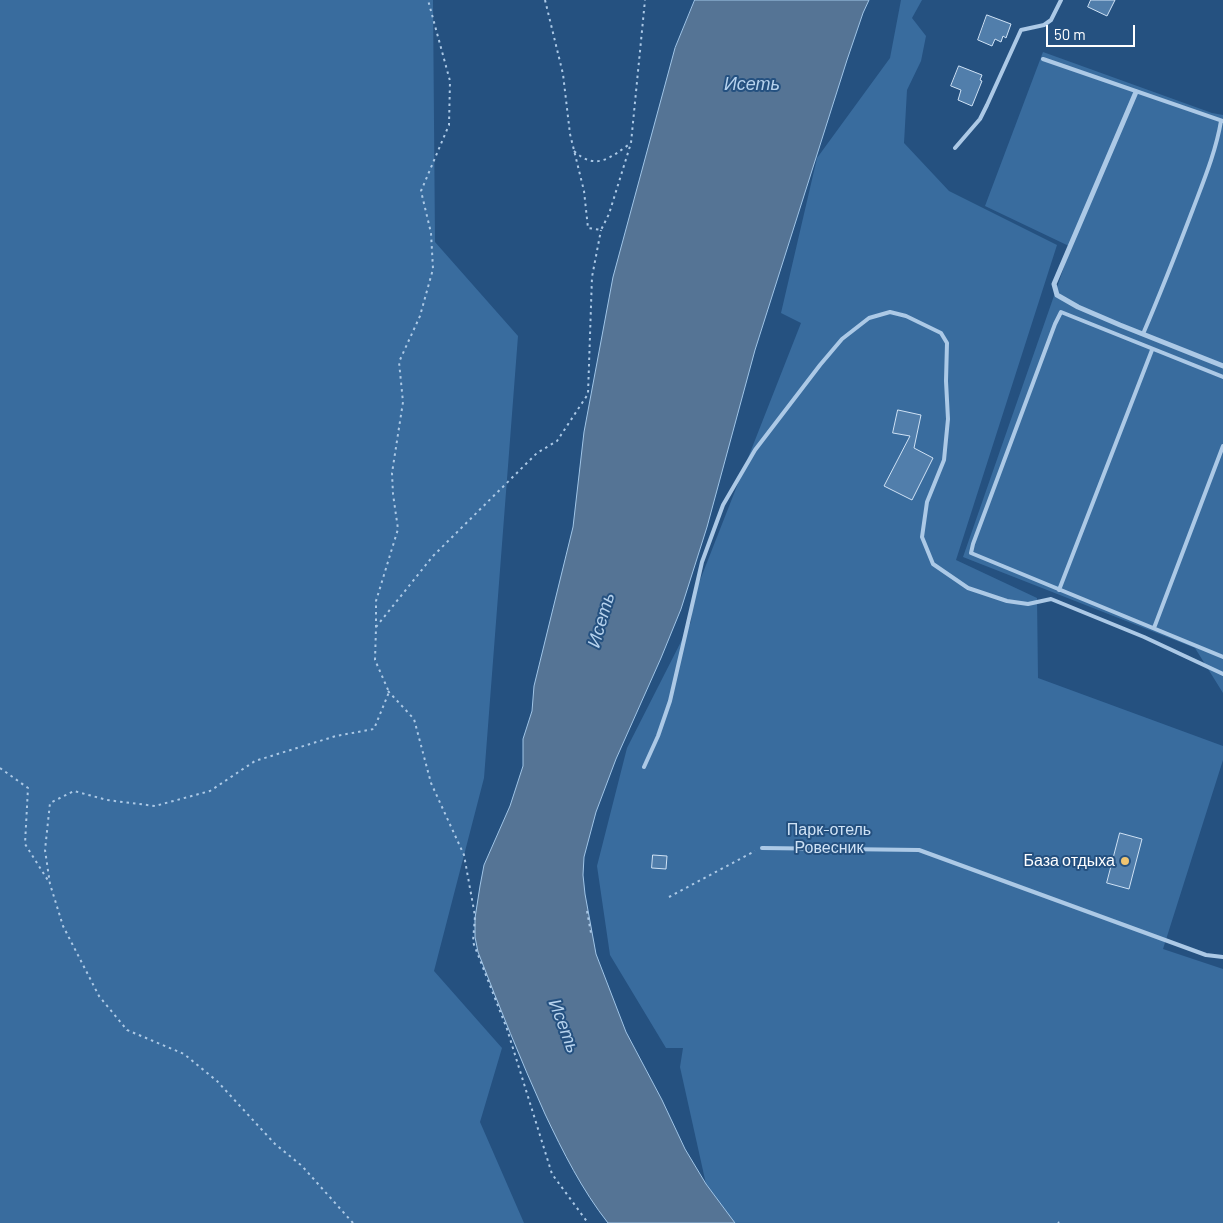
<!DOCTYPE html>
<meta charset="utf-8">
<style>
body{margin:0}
#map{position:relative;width:1223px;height:1223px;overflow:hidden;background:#255180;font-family:Barlow,sans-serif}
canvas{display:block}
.scale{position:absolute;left:1046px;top:25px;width:89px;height:22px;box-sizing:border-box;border:2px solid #fff;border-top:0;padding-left:6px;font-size:15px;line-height:18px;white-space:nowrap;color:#fff;-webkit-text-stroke:4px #255180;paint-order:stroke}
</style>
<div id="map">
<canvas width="1223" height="1223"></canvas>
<div class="scale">50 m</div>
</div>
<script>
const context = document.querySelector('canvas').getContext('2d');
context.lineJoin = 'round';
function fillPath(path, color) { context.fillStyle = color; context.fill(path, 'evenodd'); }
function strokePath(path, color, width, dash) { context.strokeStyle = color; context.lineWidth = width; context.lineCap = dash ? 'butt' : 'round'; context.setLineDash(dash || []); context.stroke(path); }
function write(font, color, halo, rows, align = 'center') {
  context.font = font + ' Barlow,sans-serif'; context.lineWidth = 4; context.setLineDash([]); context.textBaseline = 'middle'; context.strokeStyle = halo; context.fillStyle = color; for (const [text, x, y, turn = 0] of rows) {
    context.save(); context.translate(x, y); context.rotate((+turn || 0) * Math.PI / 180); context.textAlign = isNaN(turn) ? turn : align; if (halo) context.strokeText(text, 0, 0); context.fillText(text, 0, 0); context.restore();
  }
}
const green = new Path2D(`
 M0,0H433L435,242L518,336L484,778L434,971L502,1048L480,1122L524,1223H0Z
 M901,0H922L912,18L926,36L921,61L907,90L904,143L949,191L1057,245L956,560L1037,598L1038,678L1223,746V760L1163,949L1223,969V1223H735L706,1184L680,1067L683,1048H666L610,955L597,866L627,748L691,622L693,598L801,323L781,313L817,158L890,58Z
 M1043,52L1212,113L1223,115V693L1195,648L963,557L1071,247L985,206Z`);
const water = new Path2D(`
 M695,0H869L863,13L847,60L755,350L707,527L681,609L661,658L616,759L596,812L584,857L583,875L585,894L596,954L626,1032L662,1100L685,1149L706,1184L735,1223H608C582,1190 563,1152 545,1114C521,1061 499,1006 478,952L475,937V918L480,886L484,865L510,806L523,766V739L532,711L534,686L573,527L584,432L613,277L675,48Z`);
const building = new Path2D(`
 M1091,0H1115L1107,16L1088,7Z
 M987,15L1011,24L1006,38L1003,36L1001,42L995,39L992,46L978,40Z
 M959,66L982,75L980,80L982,81L972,106L958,100L961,90L951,86Z
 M898,410L921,415L914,448L933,458L912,500L884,486L910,436L893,433Z
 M1120,833L1142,839L1129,889L1107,883Z
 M653,855L667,856L666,869L652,868Z`);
const path = new Path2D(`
 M545,0L563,74L570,134L584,191L588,228L601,230L609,214L631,143L645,0
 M574,151C596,171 610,158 631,143
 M376,627L433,556L537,453L557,441L588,394L592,277L601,230
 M388,691L414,719L431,783L464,855L475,916L473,942L507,1029L552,1174L588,1223
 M0,768L28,788L25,844L49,882
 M669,897L755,851
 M587,911L591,933
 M1058,1222L1059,1223
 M353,1223L302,1166L275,1144L217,1081L184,1054L127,1030L99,996L63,926L50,884L45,850L50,803L74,791L107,800L155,806L210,791L255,761L336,736L374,729L389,692L375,660L376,628V601L398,529L393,494L392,473L403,402L399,362L420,316L433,269L431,233L421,191L449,125L450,81L428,0`);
const lane = new Path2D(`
 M1043,59L1223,121
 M955,148L980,119L987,105L1021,30L1044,25L1051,20L1061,0
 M1143,334C1161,292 1177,251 1193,209C1204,180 1216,151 1221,121
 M1223,377L1061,312L1055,324L973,544L971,553L1223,657
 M1059,590L1152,350
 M1154,628L1223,446
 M644,767L658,736L670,701L702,562L723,505L755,450L820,365L842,339L869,318L890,312L906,316L941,333L947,343L946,381L948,419L944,460L927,502L922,537L933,564L968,588L1007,601L1028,604L1051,599L1144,637L1223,674
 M762,848L919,850L1206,955L1223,957`);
const street = new Path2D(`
 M1136,92L1054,284L1057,295L1078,307L1120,325L1223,366`);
const markers = [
 [1125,861,5,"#f0c470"]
];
const parkNames = [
 ["Парк-отель",829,830],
 ["Ровесник",829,848]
];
const poiNames = [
 ["База отдыха",1115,861]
];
const waterNames = [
 ["Исеть",752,84],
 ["Исеть",601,620,-74],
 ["Исеть",564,1026,69]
];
fillPath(green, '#396c9e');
fillPath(water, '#557495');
strokePath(water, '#a0c5e7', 1);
fillPath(building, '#517eab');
strokePath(building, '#cfe2f5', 1);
strokePath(path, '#acc9e6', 2, [2.5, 4]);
strokePath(lane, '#acc9e6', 4);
strokePath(street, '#acc9e6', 5);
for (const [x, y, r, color] of markers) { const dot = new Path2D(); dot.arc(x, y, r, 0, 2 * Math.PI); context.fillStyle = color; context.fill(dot); strokePath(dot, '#255180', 2); }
write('16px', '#cfe2f5', '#255180', parkNames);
write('16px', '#fff', '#255180', poiNames, 'right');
write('italic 18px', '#b7d3ee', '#255180', waterNames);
</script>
